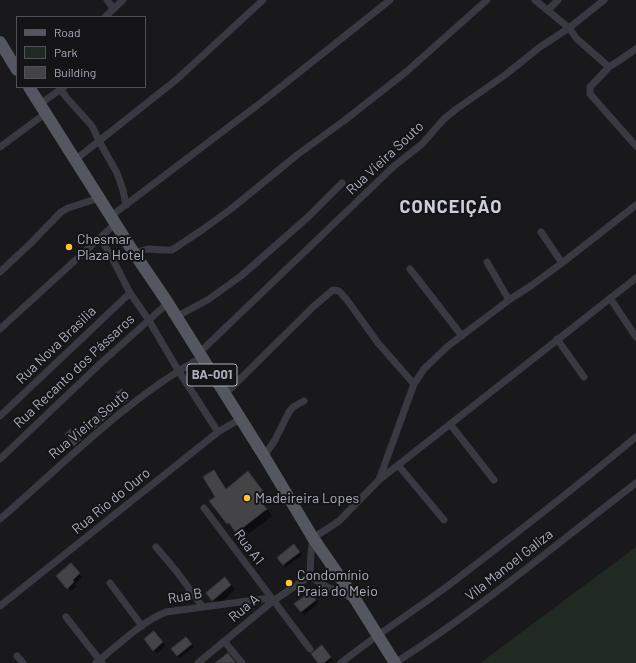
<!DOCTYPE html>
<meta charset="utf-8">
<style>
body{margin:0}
#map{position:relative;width:636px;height:663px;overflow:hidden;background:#19191b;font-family:Barlow,sans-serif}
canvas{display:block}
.legend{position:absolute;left:16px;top:16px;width:130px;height:72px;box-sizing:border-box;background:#141416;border:1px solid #505258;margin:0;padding:5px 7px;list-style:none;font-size:12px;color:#aaaebc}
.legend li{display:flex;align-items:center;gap:8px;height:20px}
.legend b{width:20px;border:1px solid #505258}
</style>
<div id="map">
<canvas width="636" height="663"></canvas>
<ul class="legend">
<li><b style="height:5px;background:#555760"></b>Road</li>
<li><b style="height:11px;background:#202a22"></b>Park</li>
<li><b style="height:11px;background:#434348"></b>Building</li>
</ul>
</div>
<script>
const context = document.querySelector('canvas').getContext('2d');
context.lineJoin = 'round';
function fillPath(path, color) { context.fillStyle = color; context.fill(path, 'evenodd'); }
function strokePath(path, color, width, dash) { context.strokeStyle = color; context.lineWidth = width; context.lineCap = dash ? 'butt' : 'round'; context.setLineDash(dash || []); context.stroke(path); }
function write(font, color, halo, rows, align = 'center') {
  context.font = font + ' Barlow,sans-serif'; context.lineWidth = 4; context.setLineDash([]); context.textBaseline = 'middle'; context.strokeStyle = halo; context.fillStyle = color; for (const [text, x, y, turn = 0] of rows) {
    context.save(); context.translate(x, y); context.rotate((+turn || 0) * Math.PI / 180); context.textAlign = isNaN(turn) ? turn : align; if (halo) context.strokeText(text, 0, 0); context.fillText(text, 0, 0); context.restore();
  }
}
const green = new Path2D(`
 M636,547V663H480L487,658Z`);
const shadow = new Path2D(`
 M122,390L131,403L127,407L117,393Z
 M105,407L114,417L97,431L89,423Z
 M74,433L83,444L78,448L66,435Z
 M214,471L220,477L227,489L248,473L272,502L265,506L272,516L243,538L228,524L211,501L216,497Z
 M297,548L302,555L286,567L283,564Z
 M71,564L82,577L75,584L77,586L71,591L57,576Z
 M230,583L235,590L218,605L208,594Z
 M313,596L318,603L304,615L296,605Z
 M157,635L166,645L157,653L154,650Z
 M189,641L194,647L180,658L177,655Z
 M324,649L333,661L330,663H320Z`);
const building = new Path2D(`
 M122,389L129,400L123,404L116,393Z
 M105,406L112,413L94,429L88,422Z
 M71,429L81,440L74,446L65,434Z
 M214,470L226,489L248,471L266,495L260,500L267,509L236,533L229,523L227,524L209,501L215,497L203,477Z
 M294,544L300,552L283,565L277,558Z
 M71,563L80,573L73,580L74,582L67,589L56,576Z
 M225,577L231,585L212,601L206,593Z
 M310,592L316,600L301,612L294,604Z
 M154,631L163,642L153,651L144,639Z
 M186,637L192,644L177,656L171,649Z
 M322,645L331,657L324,663H318L311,654Z
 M228,653L236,663H215Z`);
const street = new Path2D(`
 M107,0L114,9
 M535,0L569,28L577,39L609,67L620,60L636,49
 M548,10L558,0
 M105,17L123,0
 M609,67L590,87V94L636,146
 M59,87L66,97L92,126L99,141L117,173L123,190L126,205
 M40,104L64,87
 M0,147L46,113
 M75,160L176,80L263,0
 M111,216L263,101L390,0
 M541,232L562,263
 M100,238L110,254L130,293L148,319L178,370L218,432
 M134,253L148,249L165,250H172L202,230L231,209L297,155L345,120L406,72L487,0
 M487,262L509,300
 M410,269L462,336
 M0,272L31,243L61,212L68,208L99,198
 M610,298L636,337
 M176,317L209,299L241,276L308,217L342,183
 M0,329L115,224
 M557,339L584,377
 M199,353L393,167L422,144L444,119L455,110L505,75L540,47L569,28L604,0
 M224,395L314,306L333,290L339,291L347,300L378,343L414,384
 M0,416L130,293
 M450,424L494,480
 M264,456L275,440L289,412L293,407L304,401
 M0,459L102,362L168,303
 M398,465L444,520
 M379,480L414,384L424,369L448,346L509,300L532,285L562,263L636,205
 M204,508L310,649
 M0,519C65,463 126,399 202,357
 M156,547L177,572L202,606
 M310,576L311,553L313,538L339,521L379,480L636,278
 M310,576L325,586L352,598
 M110,583L142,626
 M0,606L218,432L240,419
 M66,617L102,663
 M224,641L242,663
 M17,656L23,663
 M96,663C117,646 141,622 166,612L270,598
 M198,663L273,601L310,576
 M341,663C375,635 413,612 449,585C512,537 575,488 636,437
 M395,663C480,609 556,544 636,483`);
const primary = new Path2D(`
 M0,42L17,70
 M29,87L134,253L166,300L264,456L313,538L355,599L395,663`);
const markers = [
 [69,247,4,"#ffc52d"],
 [247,498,4,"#ffc52d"],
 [289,583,4,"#ffc52d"]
];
const shields = [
 [212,375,50]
];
const shieldNames = [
 ["BA-001",212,375]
];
const streetNames = [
 ["Rua Vieira Souto",385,158,-43],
 ["Rua Nova Brasilia",56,345,-44],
 ["Rua Recanto dos Pássaros",74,371,-43],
 ["Rua Vieira Souto",89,424,-40],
 ["Rua Rio do Ouro",111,501,-39],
 ["Rua A1",249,547,53],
 ["Vila Manoel Galiza",509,565,-38],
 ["Rua B",185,596,-10],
 ["Rua A",244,608,-40]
];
const poiNames = [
 ["Chesmar",77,239],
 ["Plaza Hotel",77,255],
 ["Madeireira Lopes",255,498],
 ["Condomínio",297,575],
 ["Praia do Meio",297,591]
];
const districtNames = [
 ["CONCEIÇÃO",451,207]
];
fillPath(green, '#202a22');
fillPath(shadow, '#0007');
fillPath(building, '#434348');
strokePath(building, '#333237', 1);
strokePath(street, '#393a41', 7);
strokePath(primary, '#555760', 12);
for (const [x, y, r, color] of markers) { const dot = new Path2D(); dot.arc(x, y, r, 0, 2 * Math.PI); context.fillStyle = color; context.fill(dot); strokePath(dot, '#141416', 1.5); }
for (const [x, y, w] of shields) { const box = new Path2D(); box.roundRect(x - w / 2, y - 11, w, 22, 3); context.fillStyle = '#141416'; context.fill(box); strokePath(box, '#aaaebc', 1); }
write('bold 13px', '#aaaebc', null, shieldNames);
write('14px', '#aaaebc', '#141416', streetNames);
write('14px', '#aaaebc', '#141416', poiNames, 'left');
context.letterSpacing = '1px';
write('bold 18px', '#cbced7', '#141416', districtNames);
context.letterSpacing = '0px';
</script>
